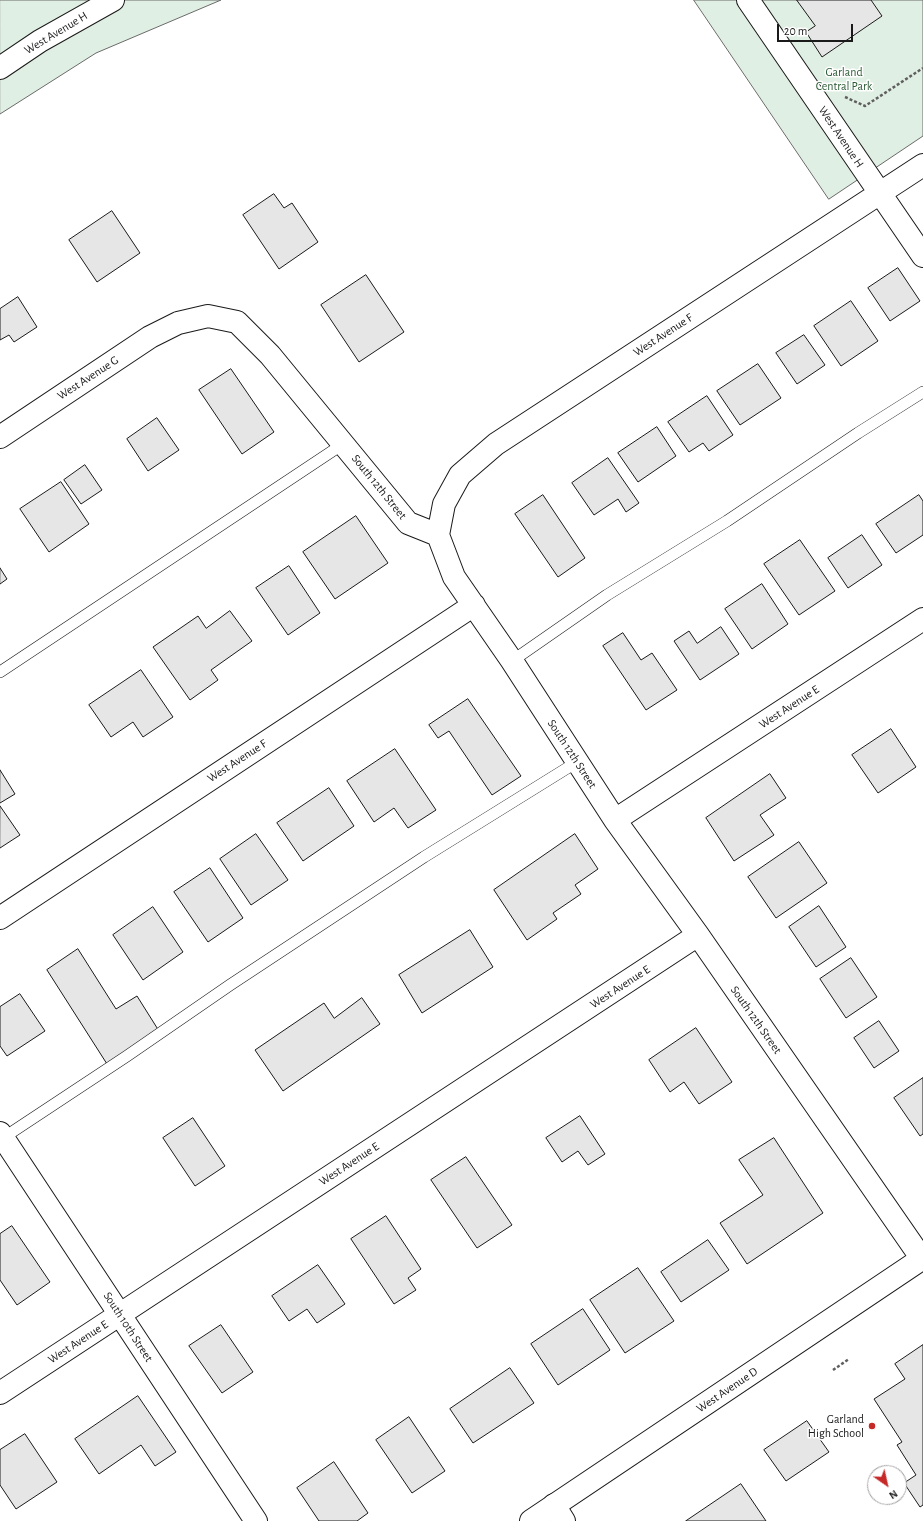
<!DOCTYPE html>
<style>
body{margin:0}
#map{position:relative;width:923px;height:1521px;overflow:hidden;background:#fff;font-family:"Alegreya Sans",sans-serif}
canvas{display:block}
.north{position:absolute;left:867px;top:1465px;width:40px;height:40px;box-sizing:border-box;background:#fff;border:1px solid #a3a3a3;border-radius:50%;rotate:146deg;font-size:11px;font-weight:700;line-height:16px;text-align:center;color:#1a1a1a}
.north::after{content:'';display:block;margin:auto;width:14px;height:18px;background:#c62828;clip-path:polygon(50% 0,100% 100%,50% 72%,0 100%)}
.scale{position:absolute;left:777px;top:24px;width:76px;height:18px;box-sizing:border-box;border:2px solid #1a1a1a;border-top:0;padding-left:5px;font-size:12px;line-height:14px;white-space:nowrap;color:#1a1a1a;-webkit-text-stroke:3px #fff;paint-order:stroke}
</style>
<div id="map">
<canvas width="923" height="1521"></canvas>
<div class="north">N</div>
<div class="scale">20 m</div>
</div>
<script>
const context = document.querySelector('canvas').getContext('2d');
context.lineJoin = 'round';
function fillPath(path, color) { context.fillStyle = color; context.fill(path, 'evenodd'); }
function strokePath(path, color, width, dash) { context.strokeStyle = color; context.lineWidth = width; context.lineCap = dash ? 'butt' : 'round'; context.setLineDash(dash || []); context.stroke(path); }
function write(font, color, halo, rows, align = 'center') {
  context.font = font + ' "Alegreya Sans",sans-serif'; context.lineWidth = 3; context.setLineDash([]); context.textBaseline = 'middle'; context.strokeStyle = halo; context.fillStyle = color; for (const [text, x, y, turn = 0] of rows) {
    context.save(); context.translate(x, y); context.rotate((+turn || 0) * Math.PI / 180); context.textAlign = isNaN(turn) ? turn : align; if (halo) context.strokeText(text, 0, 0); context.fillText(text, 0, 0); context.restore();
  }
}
const green = new Path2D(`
 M0,0H221L96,53L0,114Z
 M694,0H923V136L829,199Z`);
const building = new Path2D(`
 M797,0H871L882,16L822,57L806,32L815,26Z
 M274,194L284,208L292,203L318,242L279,269L243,215Z
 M112,211L140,253L97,282L69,240Z
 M898,268L920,301L890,321L868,288Z
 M366,275L404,332L359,362L321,305Z
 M18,297L37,327L14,342L9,335L0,340V309Z
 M851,301L878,341L841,366L814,326Z
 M804,335L825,365L797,384L776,353Z
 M758,364L781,398L740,425L717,391Z
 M231,369L274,432L242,454L199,390Z
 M707,396L733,435L709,451L703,443L689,452L668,422Z
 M157,418L179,450L148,471L127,439Z
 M657,427L676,456L638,482L618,453Z
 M608,458L639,503L626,512L618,499L594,515L572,483Z
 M85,465L102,490L81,504L64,480Z
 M61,482L89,524L49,552L20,509Z
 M543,495L585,558L558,577L515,514Z
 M919,495L923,501V535L896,553L876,524Z
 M356,516L388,563L335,599L303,552Z
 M862,535L882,565L848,588L828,558Z
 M800,540L835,591L799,615L764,564Z
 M289,566L320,613L288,635L256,588Z
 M0,568L7,579L0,584Z
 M762,584L788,624L752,649L725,609Z
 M230,611L252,641L211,670L218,680L190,700L153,647L198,616L206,628Z
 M721,627L739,654L700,680L674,641L689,631L697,643Z
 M623,633L641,660L652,653L677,690L646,710L603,646Z
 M141,670L173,717L143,737L133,722L111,737L89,705Z
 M468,699L521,776L492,795L449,731L438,738L429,725Z
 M891,729L916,767L878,793L852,755Z
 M395,749L436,810L408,828L394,808L374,822L347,781Z
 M0,770L15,794L0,803Z
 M770,774L786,798L760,815L774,835L734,861L706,818Z
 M329,788L354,826L303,861L277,823Z
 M0,806L20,835L0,848Z
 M256,834L288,880L251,905L220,859Z
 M575,834L598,869L575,885L581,894L553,913L557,919L527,940L494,890Z
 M799,842L827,883L776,918L748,877Z
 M210,868L243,918L208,942L174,892Z
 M819,906L846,947L816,967L789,927Z
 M153,907L183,952L143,980L113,935Z
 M470,930L493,967L422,1013L399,975Z
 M78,949L116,1009L137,996L159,1031L107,1064L47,970Z
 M851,958L877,997L846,1018L820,979Z
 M20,994L45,1031L7,1056L0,1046V1007Z
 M362,998L380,1024L283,1091L255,1050L324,1003L334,1018Z
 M879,1021L899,1051L874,1068L854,1038Z
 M696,1028L732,1082L699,1104L684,1082L670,1092L649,1060Z
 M923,1078V1134L920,1136L894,1098Z
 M580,1116L605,1154L588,1165L578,1151L562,1162L546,1138Z
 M193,1118L225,1166L195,1186L163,1138Z
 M774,1138L823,1213L747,1264L720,1223L763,1195L739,1160Z
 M466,1157L512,1225L477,1248L431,1180Z
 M386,1216L421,1269L408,1278L416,1290L394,1304L351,1239Z
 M12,1226L50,1282L17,1305L0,1280V1234Z
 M708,1240L729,1270L681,1302L661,1272Z
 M318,1265L345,1304L317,1323L307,1309L289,1321L272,1296Z
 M638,1268L674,1321L625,1353L590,1300Z
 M583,1309L610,1350L558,1385L531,1344Z
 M221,1325L253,1372L222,1393L189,1346Z
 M923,1345V1505L920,1507L904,1483L916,1475L897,1445L902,1442L874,1399L905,1379L895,1364Z
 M510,1368L534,1403L473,1443L450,1409Z
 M138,1396L176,1452L155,1466L141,1445L99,1474L75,1439Z
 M409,1417L445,1471L412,1493L376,1440Z
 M807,1421L829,1452L786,1481L764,1450Z
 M25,1434L57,1482L16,1509L0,1485V1450Z
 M334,1462L368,1513L357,1521H319L297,1488Z
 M741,1484L766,1521H686Z`);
const path = new Path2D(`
 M845,97L865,106L923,68
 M833,1370L849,1359`);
const lane = new Path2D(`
 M512,661L607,595L727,521L858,433L923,392
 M0,672L343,444
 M3,1138L127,1056L230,985L424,857L577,762`);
const street = new Path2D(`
 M748,0L923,256
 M0,68L40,41L113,0
 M0,437L150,337L178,323L208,316L237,322L270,355L408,523L438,535L454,577L512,661L615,820L698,935L922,1259
 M438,535L444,504L460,475L496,444L923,165
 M615,820L923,619
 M0,918L474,605
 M0,1133L256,1521
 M0,1393L698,935
 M554,1505L564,1521`);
const primary = new Path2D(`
 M531,1521L923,1258`);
const markers = [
 [872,1426,4,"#c62828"]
];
const streetNames = [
 ["West Avenue H",56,33,-31],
 ["West Avenue H",841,137,56],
 ["West Avenue F",663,335,-33],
 ["West Avenue G",88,378,-33],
 ["South 12th Street",379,487,51],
 ["West Avenue E",789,707,-33],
 ["South 12th Street",572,754,57],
 ["West Avenue F",237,761,-33],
 ["West Avenue E",620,987,-33],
 ["South 12th Street",756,1020,55],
 ["West Avenue E",349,1164,-33],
 ["South 10th Street",128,1327,57],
 ["West Avenue E",78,1342,-33],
 ["West Avenue D",727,1390,-34]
];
const parkNames = [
 ["Garland",844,72],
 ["Central Park",844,86]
];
const poiNames = [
 ["Garland",864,1419],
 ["High School",864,1433]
];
fillPath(green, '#e0efe3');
strokePath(green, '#6a6a6a', 1);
fillPath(building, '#e6e6e6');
strokePath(building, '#1a1a1a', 1);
strokePath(lane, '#1a1a1a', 12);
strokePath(street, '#1a1a1a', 24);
strokePath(primary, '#1a1a1a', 24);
strokePath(path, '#5f5f5f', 2.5, [3, 2]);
strokePath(lane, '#fff', 11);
strokePath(street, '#fff', 22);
strokePath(primary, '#fff', 22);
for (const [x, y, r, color] of markers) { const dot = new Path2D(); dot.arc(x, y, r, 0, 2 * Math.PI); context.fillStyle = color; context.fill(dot); strokePath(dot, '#fff', 1.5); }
write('12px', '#1a1a1a', '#fff', streetNames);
write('12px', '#2b5a34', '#fff', parkNames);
write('12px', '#1a1a1a', '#fff', poiNames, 'right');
</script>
